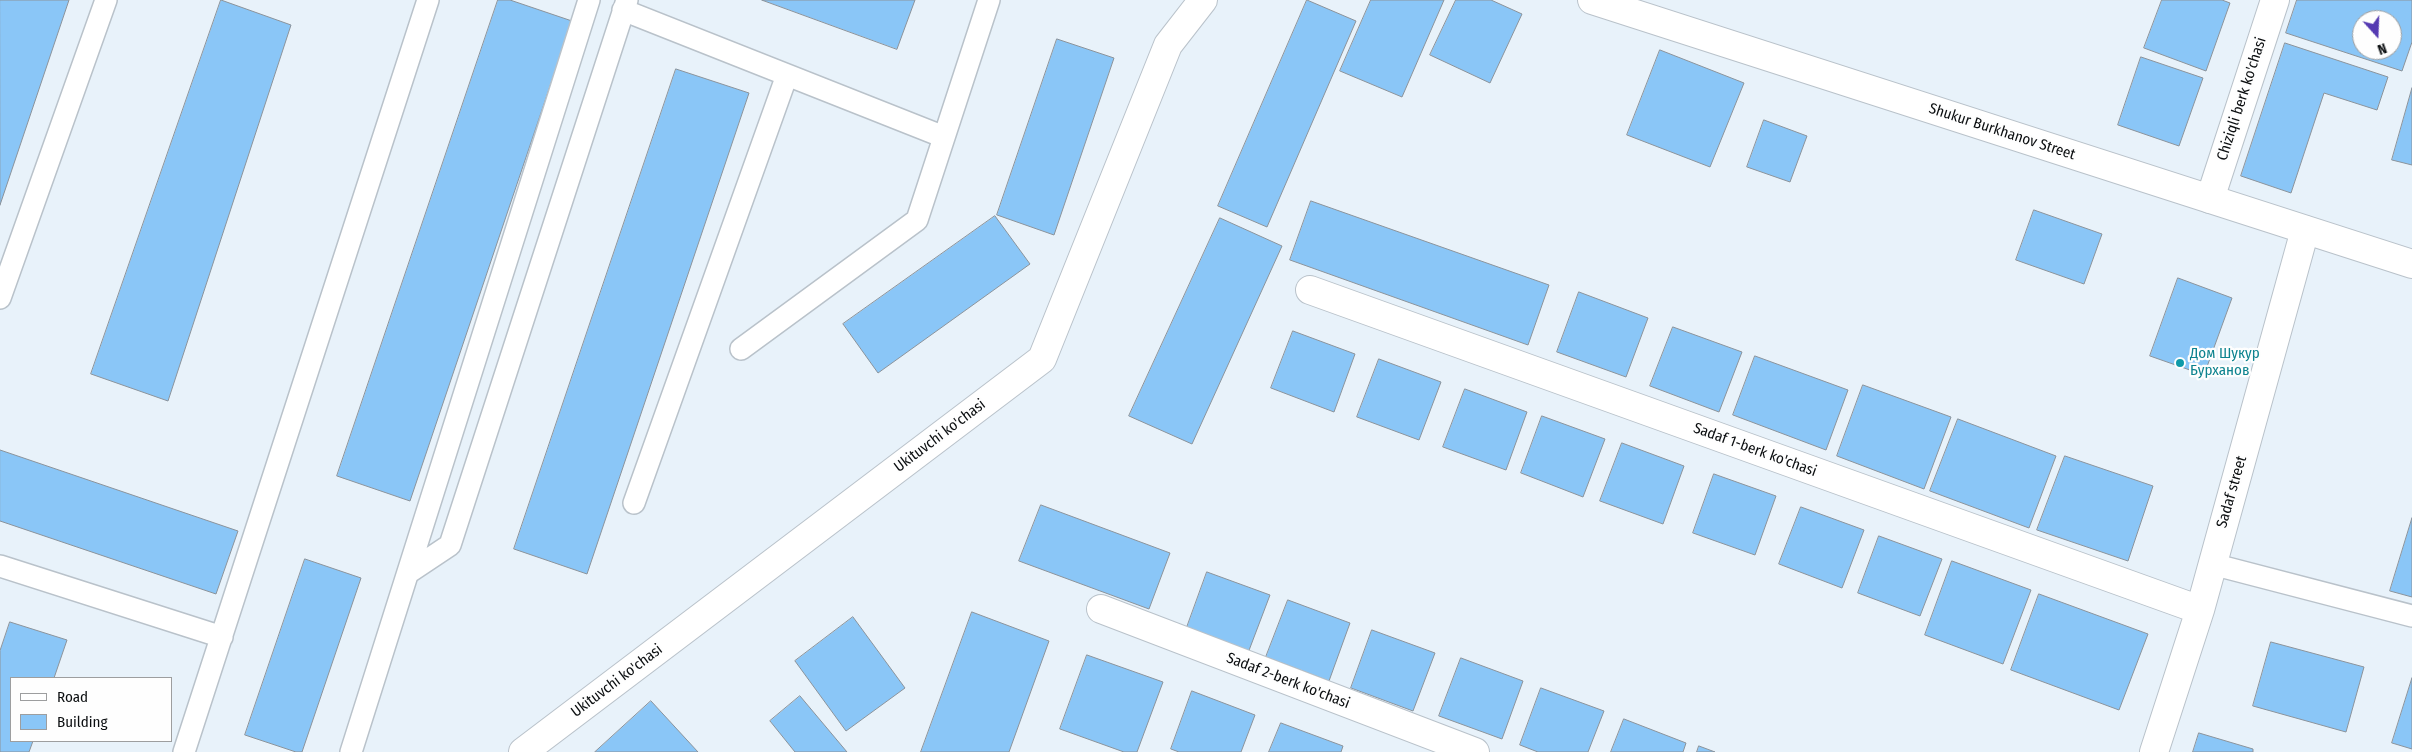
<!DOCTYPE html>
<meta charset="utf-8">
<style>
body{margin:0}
#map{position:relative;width:2412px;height:752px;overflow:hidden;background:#e8f2fa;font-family:"Fira Sans Condensed",sans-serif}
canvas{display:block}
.legend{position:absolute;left:10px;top:677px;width:162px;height:65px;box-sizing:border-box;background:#fefefe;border:1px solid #9d9e9f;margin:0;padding:6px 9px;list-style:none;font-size:15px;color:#0b0e10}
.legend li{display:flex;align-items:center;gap:10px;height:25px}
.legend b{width:25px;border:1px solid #9d9e9f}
.north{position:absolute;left:2352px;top:10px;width:50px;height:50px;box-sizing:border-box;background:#fefefe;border:1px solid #9d9e9f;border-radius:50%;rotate:160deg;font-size:14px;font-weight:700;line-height:20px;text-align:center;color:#0b0e10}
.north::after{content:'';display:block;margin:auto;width:18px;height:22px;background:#553ab2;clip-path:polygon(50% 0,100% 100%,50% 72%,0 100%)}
</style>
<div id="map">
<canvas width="2412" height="752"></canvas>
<ul class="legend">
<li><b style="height:6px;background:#fff"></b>Road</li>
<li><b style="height:14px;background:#8ac6f7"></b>Building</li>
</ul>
<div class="north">N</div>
</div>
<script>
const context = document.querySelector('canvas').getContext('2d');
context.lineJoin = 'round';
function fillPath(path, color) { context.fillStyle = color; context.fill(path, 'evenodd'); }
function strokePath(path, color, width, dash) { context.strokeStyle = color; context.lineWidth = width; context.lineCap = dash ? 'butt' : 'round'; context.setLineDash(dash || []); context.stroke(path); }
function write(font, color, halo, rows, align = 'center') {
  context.font = font + ' "Fira Sans Condensed",sans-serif'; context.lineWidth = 4.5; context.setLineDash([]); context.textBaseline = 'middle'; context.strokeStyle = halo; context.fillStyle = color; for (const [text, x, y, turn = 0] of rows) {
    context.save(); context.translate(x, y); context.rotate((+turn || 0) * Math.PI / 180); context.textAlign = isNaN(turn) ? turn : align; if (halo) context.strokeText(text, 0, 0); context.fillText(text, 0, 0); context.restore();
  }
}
const building = new Path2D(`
 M0,0H69L0,205Z
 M221,0L291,25L168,401L91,374Z
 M498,0H510L572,21L410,501L337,476Z
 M762,0H915L897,49Z
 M1307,0L1356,21L1267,227L1218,206Z
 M1371,0H1444L1402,97L1340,71Z
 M1456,0H1491L1522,14L1490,83L1430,55Z
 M2162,0H2222L2230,3L2206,71L2144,48Z
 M2297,0H2412V42L2402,71L2286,33ZM2362,20H2392V50H2362Z
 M1057,39L1114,58L1054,235L997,215Z
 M2285,43L2388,77L2377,110L2324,93L2291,193L2241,176Z
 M1660,50L1744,83L1710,167L1627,135Z
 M2141,57L2203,78L2179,146L2118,125Z
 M676,69L749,93L587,574L514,549Z
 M2412,88V165L2392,160Z
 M1764,120L1807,136L1790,182L1747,167Z
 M1311,201L1549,285L1528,345L1290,260Z
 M2034,210L2102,234L2084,284L2016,260Z
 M995,216L1030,264L878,373L843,324Z
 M1220,218L1282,246L1192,444L1129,416Z
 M2178,278L2232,298L2204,375L2150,356Z
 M1579,292L1648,318L1626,377L1557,352Z
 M1673,327L1742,352L1719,412L1650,386Z
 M1293,331L1355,354L1334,412L1271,388Z
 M1755,356L1848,390L1826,450L1733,415Z
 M1379,359L1441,382L1419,440L1357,417Z
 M1863,385L1951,417L1924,489L1837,456Z
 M1465,389L1527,412L1506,470L1443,447Z
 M1542,416L1605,439L1583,497L1521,473Z
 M1958,419L2056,456L2029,528L1930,491Z
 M1622,443L1684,466L1663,524L1600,501Z
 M0,450L238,531L216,594L0,521Z
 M2065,456L2153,486L2128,561L2037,530Z
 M1714,474L1776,496L1755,555L1693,533Z
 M1041,505L1170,553L1149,609L1019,561Z
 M1801,507L1864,530L1842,588L1779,564Z
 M2412,518V597L2390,591Z
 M1879,536L1942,559L1920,616L1858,593Z
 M305,559L361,578L302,752H296L245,735Z
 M1952,561L2031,590L2003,664L1925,635Z
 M1207,572L1270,595L1248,653L1186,630Z
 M2039,594L2148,634L2119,710L2011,670Z
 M1288,600L1350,623L1329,681L1266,657Z
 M972,612L1049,641L1009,752H921Z
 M853,617L905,688L846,731L795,661Z
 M10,622L67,640L54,678H11V741H33L29,752H0V651Z
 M1372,630L1435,653L1413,711L1351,688Z
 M2271,642L2364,667L2346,732L2253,706Z
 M1087,655L1163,682L1137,752H1124L1060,729Z
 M1461,658L1523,681L1502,739L1439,716Z
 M2412,678V749L2392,743Z
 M1541,688L1604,711L1588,752H1538L1520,745Z
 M1192,691L1255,715L1241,752H1179L1171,749Z
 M800,696L847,752H795L770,721Z
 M651,701L698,752H595Z
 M1624,719L1686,743L1683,752H1611Z
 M1281,723L1343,746L1341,752H1269Z
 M2199,733L2253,749V752H2193Z
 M1699,746L1715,752H1697Z`);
const lane = new Path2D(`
 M623,10L944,137
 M0,298L106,0
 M741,349L917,220L989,0
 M634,503L787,75
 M2212,564L2412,616
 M0,566L222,637
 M408,573L450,545L627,0
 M184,752L428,0
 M351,752L589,0`);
const street = new Path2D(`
 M2210,199L2275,0
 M1310,290L2200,610
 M1101,609L1475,752
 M523,752L1042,359L1168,45L1203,0
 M2154,752L2200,610L2305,230`);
const secondary = new Path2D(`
 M1592,0L2412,264`);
const markers = [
 [2180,363,5,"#0f9aa8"]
];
const streetNames = [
 ["Chiziqli berk ko'chasi",2242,99,-72],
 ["Shukur Burkhanov Street",2002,132,18],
 ["Ukituvchi ko'chasi",940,436,-37],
 ["Sadaf 1-berk ko'chasi",1755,450,20],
 ["Sadaf street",2232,492,-74],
 ["Ukituvchi ko'chasi",617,681,-37],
 ["Sadaf 2-berk ko'chasi",1288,681,21]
];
const cultureNames = [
 ["Дом Шукур",2190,354],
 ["Бурханов",2190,371]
];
fillPath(building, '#8ac6f7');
strokePath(building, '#8b939b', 1);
strokePath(lane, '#b9c2ca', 24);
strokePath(street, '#b9c2ca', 30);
strokePath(secondary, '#b9c2ca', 30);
strokePath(lane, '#fff', 21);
strokePath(street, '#fff', 28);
strokePath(secondary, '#fff', 28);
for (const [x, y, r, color] of markers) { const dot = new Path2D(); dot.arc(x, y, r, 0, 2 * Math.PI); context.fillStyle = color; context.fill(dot); strokePath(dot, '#fefefe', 2); }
write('15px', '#0b0e10', '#fefefe', streetNames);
write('15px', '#0d838f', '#fefefe', cultureNames, 'left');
</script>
